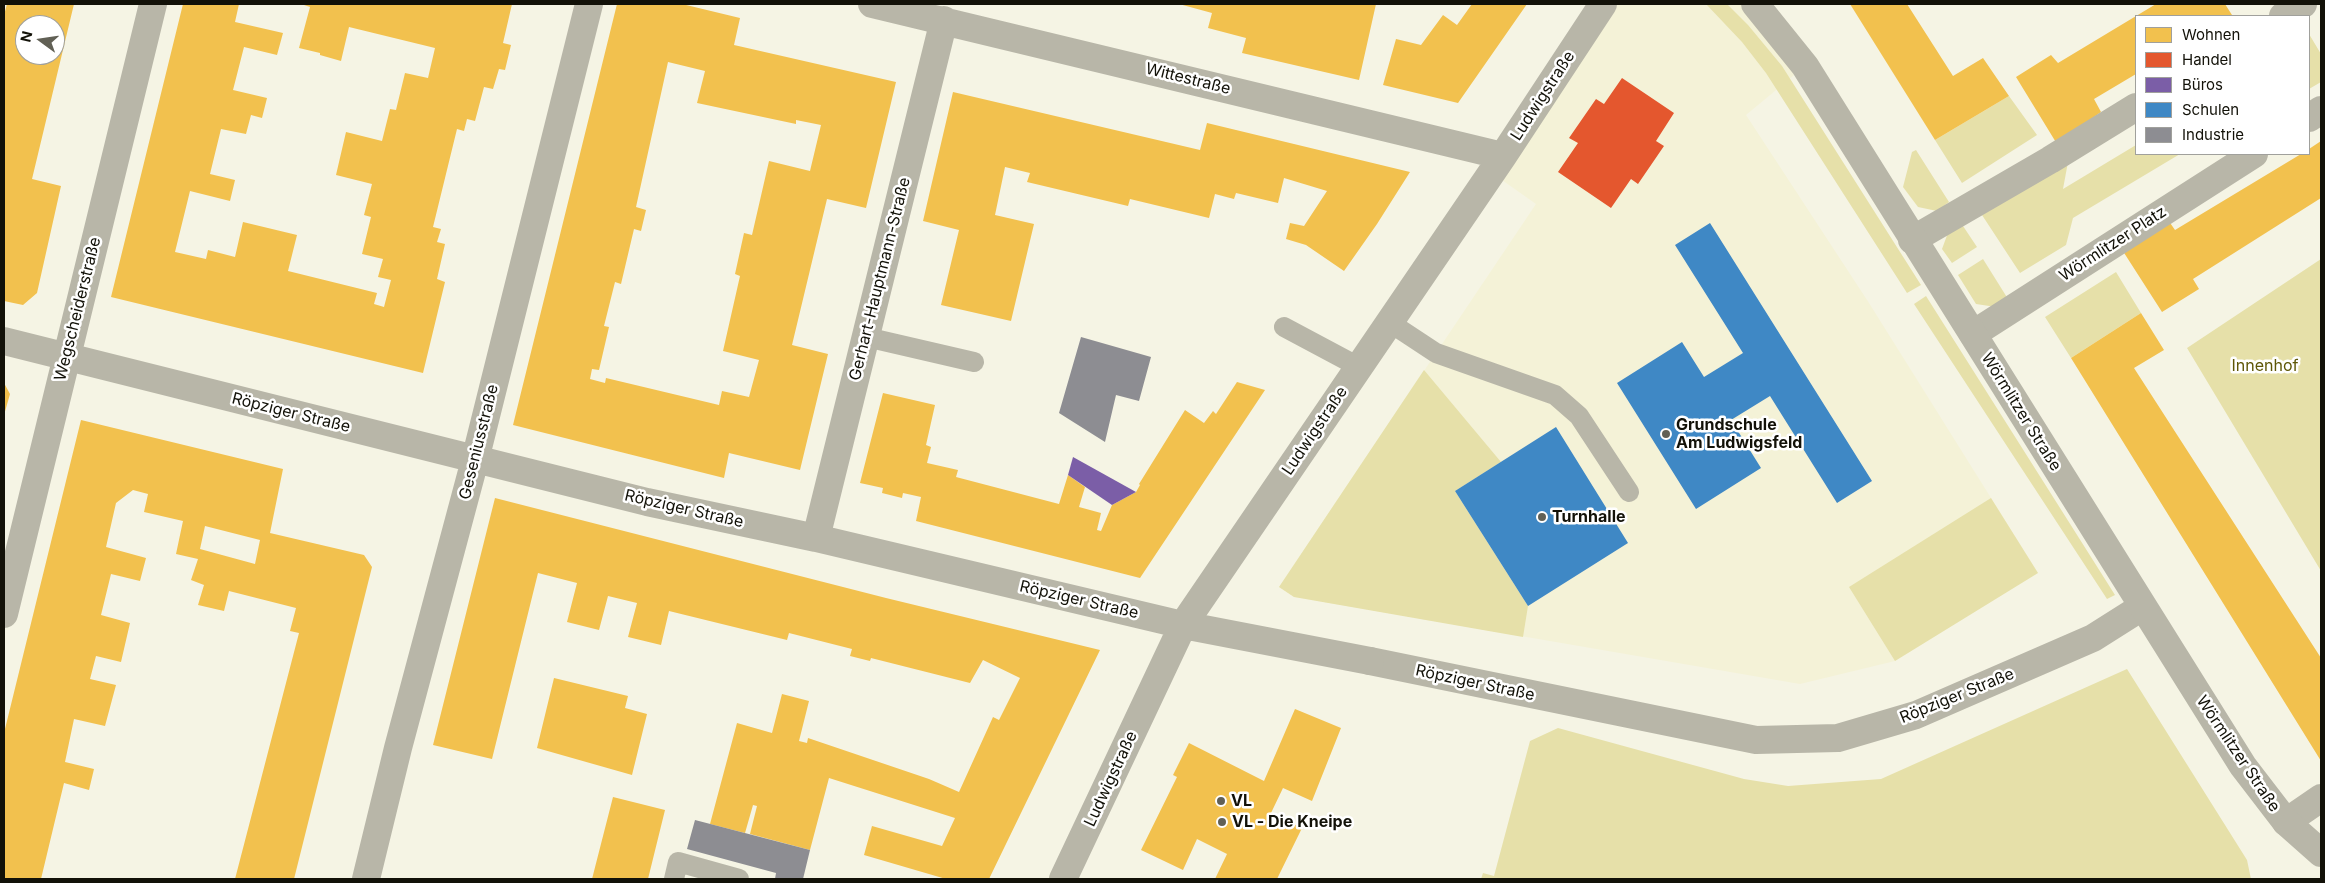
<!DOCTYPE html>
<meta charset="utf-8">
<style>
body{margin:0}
#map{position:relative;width:2325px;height:883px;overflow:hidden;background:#f5f4e4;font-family:Inter,sans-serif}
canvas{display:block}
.frame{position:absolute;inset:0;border:5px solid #121108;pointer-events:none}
.legend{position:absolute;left:2135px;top:15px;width:175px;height:140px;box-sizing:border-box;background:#fff;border:1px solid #a0a09c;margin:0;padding:6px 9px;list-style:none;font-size:15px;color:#121108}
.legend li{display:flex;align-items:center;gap:10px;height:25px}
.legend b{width:25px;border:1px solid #a0a09c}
.north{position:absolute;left:15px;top:15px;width:50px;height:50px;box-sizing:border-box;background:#fff;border:1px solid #a0a09c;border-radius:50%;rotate:284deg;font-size:14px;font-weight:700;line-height:20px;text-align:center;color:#121108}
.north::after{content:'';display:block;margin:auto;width:18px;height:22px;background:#616055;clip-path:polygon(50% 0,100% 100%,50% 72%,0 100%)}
</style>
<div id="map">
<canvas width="2325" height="883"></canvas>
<div class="frame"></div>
<ul class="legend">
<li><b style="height:14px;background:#f2c14e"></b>Wohnen</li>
<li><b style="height:14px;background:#e4572e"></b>Handel</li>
<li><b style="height:14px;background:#7b5ea7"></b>Büros</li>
<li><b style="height:14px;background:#3f88c5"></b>Schulen</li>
<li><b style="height:14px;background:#8d8d92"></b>Industrie</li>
</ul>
<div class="north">N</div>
</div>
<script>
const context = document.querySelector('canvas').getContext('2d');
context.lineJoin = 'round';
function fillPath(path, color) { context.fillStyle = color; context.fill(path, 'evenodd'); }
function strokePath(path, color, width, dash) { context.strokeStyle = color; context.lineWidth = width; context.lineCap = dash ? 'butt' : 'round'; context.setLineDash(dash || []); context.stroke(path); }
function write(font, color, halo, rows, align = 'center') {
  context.font = font + ' Inter,sans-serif'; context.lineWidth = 5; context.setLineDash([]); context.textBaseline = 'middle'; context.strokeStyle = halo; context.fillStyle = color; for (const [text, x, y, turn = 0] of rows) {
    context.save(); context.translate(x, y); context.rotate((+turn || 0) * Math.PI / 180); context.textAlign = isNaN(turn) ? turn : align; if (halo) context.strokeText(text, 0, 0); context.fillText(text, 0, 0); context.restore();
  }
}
const built = new Path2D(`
 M1603,4H1755L1805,66L1746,115L1869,303L2038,573L1895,661L1800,684L1294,597L1279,587L1536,204L1492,173Z`);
const green = new Path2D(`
 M1706,4H1727L1748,25L1782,66L1921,285L1907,293L1766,73L1742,42Z
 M2309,34L2321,54V82L2309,89Z
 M2009,96L2037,135L1962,183L1935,140Z
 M2136,145V154H2180L2073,218L2066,245L2020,273L1982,215L2068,162L2063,189Z
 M1916,150L1949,202L1937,211L1918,207L1903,187L1912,152Z
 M1961,223L1977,247L1952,263L1942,249L1949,230Z
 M1983,259L2008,299L1996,307L1976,304L1958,275Z
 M2321,259V571L2187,348Z
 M2116,272L2141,313L2071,358L2045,317Z
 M1926,296L2115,595L2107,599L1914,304Z
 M1424,370L1501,462L1455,491L1528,606L1523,637L1294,597L1279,587Z
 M1991,498L2038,573L1895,661L1849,587Z
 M2127,669L2247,860L2251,879H1481L1483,873L1494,876L1530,741L1558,728L1744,779L1788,786L1881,779Z`);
const homes = new Path2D(`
 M7,4H74L32,179L61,186L37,293L23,305L4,301V15ZM25,25H55V55H25Z
 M183,4H239L235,22L283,33L277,55L244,47L233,90L267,98L262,118L251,115L246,134L221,129L210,174L235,180L230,201L190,191L175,252L206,259L208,250L235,257L243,222L297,235L288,271L377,293L374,304L384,307L391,280L378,277L383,259L362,254L371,217L364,215L372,184L336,175L346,132L382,141L390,109L396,110L405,73L428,78L435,48L349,27L341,61L320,55V53L299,48L310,7L301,4H512L503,43L511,45L505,70L499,69L493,89L484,87L475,121L467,119L464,131L457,129L433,227L441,229L437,242L445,244L437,279L445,282L423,373L111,297Z
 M617,4H682L740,18L734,45L896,82L866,208L827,199L792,345L828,354L800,470L729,453L724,478L513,425ZM668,62L705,71L697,103L796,124V120L821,125L810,171L769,161L752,235L744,233L735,274L740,276L723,351L759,360L749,397L722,391L719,405L606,378L605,383L590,379L592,369L599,370L609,327L604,326L615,282L621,284L634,229L641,231L646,210L636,207Z
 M1179,4H1376L1359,80L1242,53L1246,38L1208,28L1212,13Z
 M1472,4H1527L1458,103L1383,85L1396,39L1421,45L1443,15L1457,25Z
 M1850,4H1907L1953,76L1983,58L2009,96L1935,140Z
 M2156,4H2225L2232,15L2136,16V74L2094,99L2101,112L2057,144L2016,77L2051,55L2058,63Z
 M953,92L1200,150L1207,123L1410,172L1377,224L1344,271L1306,245L1286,239L1290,223L1304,226L1327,191L1284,178L1278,203L1236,193L1234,199L1215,194L1209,218L1130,199L1128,206L1027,182L1030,173L1005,167L995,215L1034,224L1011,321L941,305L959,230L923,221Z
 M2321,141V198L2193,279L2199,289L2162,312L2119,245L2166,217L2175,230L2301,154H2309V149Z
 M2141,313L2164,350L2134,368L2321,658V761L2071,358Z
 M1237,382L1265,390L1140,578L916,521L921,497L903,493L902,498L882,493L883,488L860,483L883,393L935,405L926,445L931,447L927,463L958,470L956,477L1059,504L1068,475L1085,487L1079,507L1101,513L1097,530L1101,531L1112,505L1136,492L1140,485L1139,484L1185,410L1204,423L1213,411L1216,414Z
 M4,383L10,394L4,415Z
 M81,420L283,469L270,533L364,555L372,567L294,879H235L299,633L290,631L296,608L229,591L224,611L198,605L204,585L191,580L198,559L176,554L183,521L144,512L148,494L133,490L116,503L106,547L146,558L140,581L111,574L101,615L130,623L121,662L96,656L90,679L116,685L105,726L74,719L65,762L94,769L89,790L64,783L41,879H4V733ZM205,526L260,540L255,564L200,549Z
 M495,498L886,598L1100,650L989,879H946L864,855L872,826L942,846L955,818L829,778L810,850L750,834L757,806L753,805L745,833L710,824L737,723L772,733L782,694L809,701L799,741L807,743L808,738L929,779L959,792L993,717L999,720L1020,678L983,660L970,683L871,658L870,661L850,656L852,649L789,633L787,640L669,611L661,645L628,637L637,603L608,596L599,630L567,622L577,583L538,573L492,759L433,745Z
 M554,678L628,696L625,708L647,714L632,775L537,748Z
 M1295,709L1341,728L1312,801L1283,788L1271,813L1302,828L1277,879H1215L1227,854L1197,839L1183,870L1141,850L1177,777L1173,775L1189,743L1264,781Z
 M613,797L665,810L648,879H592Z`);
const shops = new Path2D(`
 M1622,78L1674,113L1656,141L1664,146L1638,184L1631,179L1611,208L1558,172L1578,143L1569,138L1596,99L1604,104Z`);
const offices = new Path2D(`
 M1073,457L1136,492L1112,505L1068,475Z`);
const schools = new Path2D(`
 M1710,223L1872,481L1837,503L1770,396L1731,420L1761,468L1696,509L1617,383L1682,342L1704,377L1743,353L1675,245Z
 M1556,427L1628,543L1528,606L1455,491Z`);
const industry = new Path2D(`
 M1081,337L1151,357L1139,401L1116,395L1105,442L1059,413Z
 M695,820L810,850L803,879H775L776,873L687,849Z`);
const service = new Path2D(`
 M1389,322L1436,353L1555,395L1579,416L1629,492
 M1284,327L1359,367
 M866,337L974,362
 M674,879L678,862L739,879`);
const pedestrian = new Path2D(`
 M1370,661L1756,740L1838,738L1916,715L2093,638L2142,607`);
const minor = new Path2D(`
 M872,4L1503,156
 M2283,16L2303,4
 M2309,118L2321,110
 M1912,240L2050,160L2136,107
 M1973,334L2254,154
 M4,341L647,502L816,538L1183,625L1370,661
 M816,538L944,20
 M4,614L153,4
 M2286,822L2321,798
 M366,879L398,748L475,460L589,4
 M1063,879L1183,625L1503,156L1603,4`);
const tertiary = new Path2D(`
 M1755,4L1805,66L2243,766L2286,822L2321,853`);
const markers = [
 [1666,434,5,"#616055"],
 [1542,517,5,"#616055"],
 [1221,801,5,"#616055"],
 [1222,822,5,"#616055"]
];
const streetNames = [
 ["Wittestraße",1188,79,14],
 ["Ludwigstraße",1543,96,-57],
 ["Wörmlitzer Platz",2113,244,-33],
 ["Gerhart-Hauptmann-Straße",880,279,-76],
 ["Wegscheiderstraße",78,309,-76],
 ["Wörmlitzer Straße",2021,412,58],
 ["Röpziger Straße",291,413,14],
 ["Ludwigstraße",1315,431,-56],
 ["Geseniusstraße",479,442,-76],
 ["Röpziger Straße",684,509,13],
 ["Röpziger Straße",1079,600,13],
 ["Röpziger Straße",1475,683,12],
 ["Röpziger Straße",1957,696,-22],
 ["Wörmlitzer Straße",2238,754,56],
 ["Ludwigstraße",1111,779,-65]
];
const parkNames = [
 ["Innenhof",2265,366]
];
const poiNames = [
 ["Grundschule",1676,425],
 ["Am Ludwigsfeld",1676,443],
 ["Turnhalle",1552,517],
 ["VL",1231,801],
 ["VL - Die Kneipe",1232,822]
];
fillPath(built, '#f4f2d7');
fillPath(green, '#e6e0a9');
fillPath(homes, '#f2c14e');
fillPath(shops, '#e4572e');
fillPath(offices, '#7b5ea7');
fillPath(schools, '#3f88c5');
fillPath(industry, '#8d8d92');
strokePath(service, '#b8b6a8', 20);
strokePath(pedestrian, '#b8b6a8', 28);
strokePath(minor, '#b8b6a8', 28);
strokePath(tertiary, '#b8b6a8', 28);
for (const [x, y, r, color] of markers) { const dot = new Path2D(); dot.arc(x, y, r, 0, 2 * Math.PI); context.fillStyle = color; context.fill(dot); strokePath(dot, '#fff', 2); }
write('16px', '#121108', '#fff', streetNames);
write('16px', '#5e5606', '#fff', parkNames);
write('bold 16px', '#121108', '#fff', poiNames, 'left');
</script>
